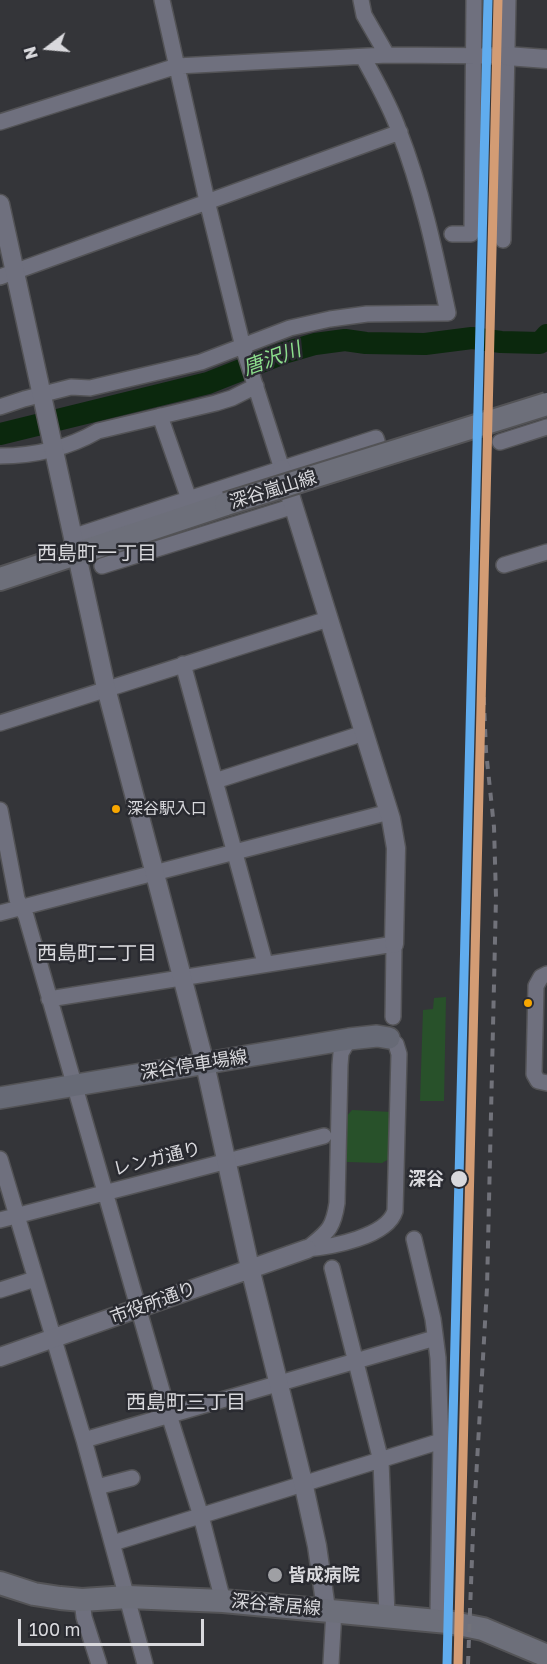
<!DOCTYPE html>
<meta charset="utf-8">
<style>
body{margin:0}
#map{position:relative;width:547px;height:1664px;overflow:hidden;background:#343539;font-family:"Golos Text",sans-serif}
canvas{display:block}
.north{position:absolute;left:18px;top:18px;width:60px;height:60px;-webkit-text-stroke:4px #292a30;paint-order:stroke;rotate:254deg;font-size:16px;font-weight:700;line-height:24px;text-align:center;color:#d9d9dd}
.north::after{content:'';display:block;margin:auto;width:21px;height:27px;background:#d9d9dd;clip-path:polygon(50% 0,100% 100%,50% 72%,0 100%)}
.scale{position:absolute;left:18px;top:1619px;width:186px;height:27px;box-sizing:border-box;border:3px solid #d9d9dd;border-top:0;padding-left:8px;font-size:18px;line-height:21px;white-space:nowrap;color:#d9d9dd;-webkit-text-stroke:4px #292a30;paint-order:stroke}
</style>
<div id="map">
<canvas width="547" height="1664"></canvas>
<div class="north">N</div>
<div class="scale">100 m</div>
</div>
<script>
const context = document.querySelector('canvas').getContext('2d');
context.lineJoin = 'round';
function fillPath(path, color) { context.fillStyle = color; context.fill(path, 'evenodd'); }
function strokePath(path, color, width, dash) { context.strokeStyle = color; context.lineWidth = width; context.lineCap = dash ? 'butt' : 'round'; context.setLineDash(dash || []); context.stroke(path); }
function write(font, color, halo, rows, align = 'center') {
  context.font = font + ' "Golos Text","Noto Sans JP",sans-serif'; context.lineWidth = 5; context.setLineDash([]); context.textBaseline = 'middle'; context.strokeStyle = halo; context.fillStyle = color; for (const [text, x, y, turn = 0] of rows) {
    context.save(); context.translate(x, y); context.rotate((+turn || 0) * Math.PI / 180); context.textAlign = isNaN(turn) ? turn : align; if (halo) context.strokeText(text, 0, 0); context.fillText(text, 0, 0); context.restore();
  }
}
const green = new Path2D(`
 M446,997L444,1101H420L423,1010L433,1009L434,998Z
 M352,1110L393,1112L391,1158L382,1163L347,1162L344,1160V1119Z`);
const stream = new Path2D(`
 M540,343L547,348`);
const river = new Path2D(`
 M0,434L208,383L284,353L315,344L345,340L366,343L425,344L472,338L501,342L540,343L547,335`);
const minor = new Path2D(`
 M162,0L207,201L243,347L282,469
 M361,0L364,15L387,55
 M0,122L177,66L387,55L507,56
 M452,234H471L472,228L474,0
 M503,240L508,0
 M0,277L400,132
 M0,407L24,399L71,387L90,388L201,362L290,328L330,319L367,314L448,313C435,252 422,190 399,131C390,105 376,81 363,57
 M160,416L189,499
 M500,442L547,427
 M0,456C34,456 68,448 98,431L216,403L232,398L256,386
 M72,537L376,438L377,441
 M504,565L547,552
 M102,566L294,506
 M183,664L265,963
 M0,723L328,619
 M215,781L364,733
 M0,810L17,899L26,916L169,1415L201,1516L223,1601
 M0,913L389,812
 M547,974L541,977L536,986L534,1074L538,1081L547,1083
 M49,999L394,944L393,1017
 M0,1159L84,1440L145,1664
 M0,1220L324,1136
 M307,1249C331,1247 387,1237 395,1211L399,1054L396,1044L389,1038
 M307,1249C327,1232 333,1230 337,1203L340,1065L341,1053L349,1039
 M332,1268L381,1461L387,1616
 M0,1290L35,1279
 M84,1440L435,1338
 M97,1487L132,1478
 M113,1543L441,1441L438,1358L433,1319L414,1239
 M82,1600L84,1617L99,1664
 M438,1613L441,1441
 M331,1664L334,1610`);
const tertiary = new Path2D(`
 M507,56L547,59
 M0,204L106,688L205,1064L250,1268L303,1482L317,1546L326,1609
 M282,469L391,819L396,848L394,944
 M0,1357L307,1249`);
const secondary = new Path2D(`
 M0,1098L349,1039L377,1036L389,1038`);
const primary = new Path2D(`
 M0,579L226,504
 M0,1583L34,1594L60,1598L82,1600L128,1597L223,1601L448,1622L483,1629L547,1656`);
const rail = new Path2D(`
 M468,1664L473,1532L487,1288L496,897L494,827L486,751L483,678`);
const primaryBridge = new Path2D(`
 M226,504L547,404`);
const rail1 = new Path2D(`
 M447,1664L488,0`);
const rail2 = new Path2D(`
 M458,1664L498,0`);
const markers = [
 [116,809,5,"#f7a600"],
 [528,1003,5,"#f7a600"],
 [459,1179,9,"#d9d9dd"],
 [275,1575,8,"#9fa0a4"]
];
const busNames = [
 ["深谷駅入口",127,809]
];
const streetNames = [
 ["深谷嵐山線",273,490,-17],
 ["深谷停車場線",194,1065,-9],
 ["レンガ通り",157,1159,-14],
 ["市役所通り",153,1303,-20],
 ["深谷寄居線",276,1605,5]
];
const stopNames = [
 ["深谷",444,1179]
];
const poiNames = [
 ["皆成病院",288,1575]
];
const waterNames = [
 ["唐沢川",272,359,-20]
];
const neighbourhoodNames = [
 ["西島町一丁目",97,554],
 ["西島町二丁目",97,954],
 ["西島町三丁目",186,1403]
];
fillPath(green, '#28512a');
strokePath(stream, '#0b280d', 4);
strokePath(river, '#0b280d', 22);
strokePath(minor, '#535356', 18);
strokePath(tertiary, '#535356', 21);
strokePath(secondary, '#535356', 24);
strokePath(primary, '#535356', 26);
strokePath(minor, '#6f707e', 15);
strokePath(tertiary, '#6f707e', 18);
strokePath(secondary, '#676a76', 21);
strokePath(primary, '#6d6f7a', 22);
strokePath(rail, '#71727a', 4, [8, 8]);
strokePath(primaryBridge, '#535356', 26, []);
strokePath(primaryBridge, '#6d6f7a', 22);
strokePath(rail1, '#60acee', 9);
strokePath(rail2, '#d39c74', 9);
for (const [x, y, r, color] of markers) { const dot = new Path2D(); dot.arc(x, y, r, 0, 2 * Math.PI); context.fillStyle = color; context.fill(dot); strokePath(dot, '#292a30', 2); }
write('16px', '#d9d9dd', '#292a30', busNames, 'left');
write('18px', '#d9d9dd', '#292a30', streetNames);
write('bold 18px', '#d9d9dd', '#292a30', stopNames, 'right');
write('bold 18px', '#d9d9dd', '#292a30', poiNames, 'left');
write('italic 20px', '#8ddf8d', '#292a30', waterNames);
write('20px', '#d9d9dd', '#292a30', neighbourhoodNames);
</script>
